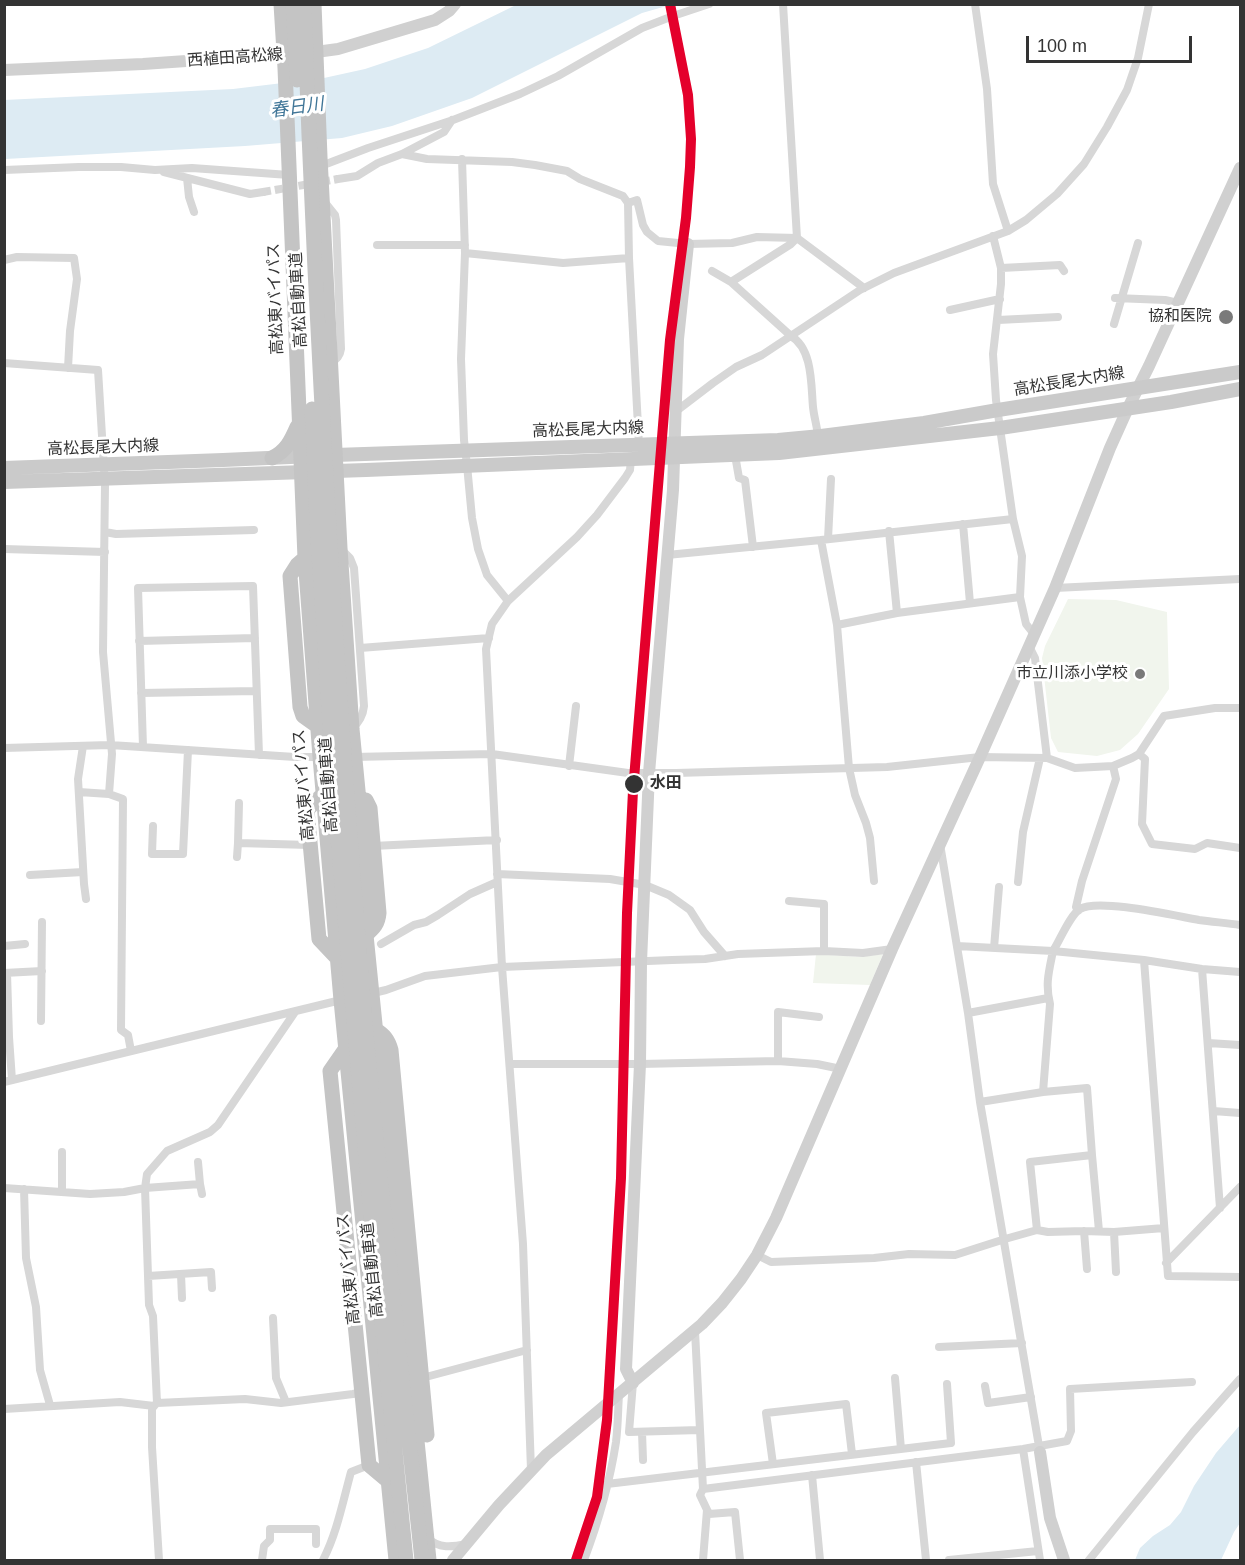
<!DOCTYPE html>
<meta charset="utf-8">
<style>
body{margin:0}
#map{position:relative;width:1245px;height:1565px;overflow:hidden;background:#fff;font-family:Helvetica,sans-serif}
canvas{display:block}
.frame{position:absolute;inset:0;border:6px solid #333;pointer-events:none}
.scale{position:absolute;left:1026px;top:36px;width:166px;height:27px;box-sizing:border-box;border:3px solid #333;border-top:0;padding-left:8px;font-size:18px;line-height:21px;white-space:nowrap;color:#333;-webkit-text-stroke:4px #fff;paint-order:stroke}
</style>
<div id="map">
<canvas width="1245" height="1565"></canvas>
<div class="frame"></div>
<div class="scale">100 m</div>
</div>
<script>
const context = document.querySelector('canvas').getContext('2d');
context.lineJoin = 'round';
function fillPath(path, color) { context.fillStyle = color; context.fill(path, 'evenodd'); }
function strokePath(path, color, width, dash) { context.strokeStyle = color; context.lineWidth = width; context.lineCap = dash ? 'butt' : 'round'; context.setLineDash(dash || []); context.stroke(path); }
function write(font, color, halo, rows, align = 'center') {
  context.font = font + ' Helvetica,"Noto Sans JP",sans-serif'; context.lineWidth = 6; context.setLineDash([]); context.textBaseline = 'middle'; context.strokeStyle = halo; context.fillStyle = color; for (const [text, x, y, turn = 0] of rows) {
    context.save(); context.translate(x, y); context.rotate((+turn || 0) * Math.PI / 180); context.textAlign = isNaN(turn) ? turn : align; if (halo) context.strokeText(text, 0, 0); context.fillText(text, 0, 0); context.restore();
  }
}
const green = new Path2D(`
 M1068,599L1116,600L1167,612L1169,689L1138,734L1120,750L1097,756L1058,752L1051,738L1042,658L1045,646Z
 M816,954L860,957L883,954L870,985L813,983Z`);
const water = new Path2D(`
 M516,5H670L642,13L472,98L392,126L342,138L245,146L5,159L4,100L233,89L324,78L365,69L428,48Z
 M1240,1425V1523L1234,1532L1221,1560H1135L1140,1548L1153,1536L1170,1525L1181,1512L1194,1486L1216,1453Z`);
const streetTunnel = new Path2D(`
 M263,192L338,179`);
const street = new Path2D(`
 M975,4L987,89L993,184L1008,231
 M402,154L427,159L512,162L535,165L567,171L580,179L623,196L628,203L629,258L639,445
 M462,159L465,253L563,263L629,258
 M321,166L368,148L453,120L520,94L558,76L642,28L673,16L709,4
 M4,170L79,167H121L155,170L192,168L289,175
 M164,172L250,194L263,192
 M187,178L189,197L194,212
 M338,179L357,176L378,163L402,154L444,132L452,120
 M323,200L335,215L336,220L341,349C340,356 337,359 331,363
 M628,203L637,200L643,225L647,232L658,241L688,244L732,243L757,237L797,238L864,288
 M993,236L1001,268V284L993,354L996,400L1013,519L1022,556L1020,597L1026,624L1034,634
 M377,245H465
 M465,253L461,359L464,440L467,465L472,518L478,549L487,575L508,601
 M4,260L17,257L74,258L77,279L70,331L68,368
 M1001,268L1060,265L1064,271
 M712,271L731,282L791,336C813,349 811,386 813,407C814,417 817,426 818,436
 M731,282L791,244L797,238L783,4
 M1115,298L1165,300L1178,303
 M950,310L1000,299
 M998,320L1058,317
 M1114,324L1138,243
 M4,363L98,370L105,485L103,652L112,754L109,794L123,799L121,1030L128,1035L131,1051
 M675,412L713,383L736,367L762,355L860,290L894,273L1008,231L1026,220L1057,194L1084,164L1107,127L1127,90L1138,58L1149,4
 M735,455L739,478L745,480L753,547
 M963,524L970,603
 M889,531L897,613
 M105,532L116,534L254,530
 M828,539L831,479
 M821,540L837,625L849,768L855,795L866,823L870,838L874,881
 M340,548L350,558L354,568L364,706C363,716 359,722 352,729
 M4,549L105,552
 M667,555L821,540L1013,519
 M1055,588L1240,579
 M837,625L897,613L1020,597
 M139,641L255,638
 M1029,646L1035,658L1047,758
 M360,648L489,638
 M141,693L256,691
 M83,746L78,779L84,884L86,899
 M143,747L138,588L253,586L259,755
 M4,748L110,745L295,757H322
 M1139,754L1145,759L1142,824L1152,844L1195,849L1207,843L1240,848
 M353,757L492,754L628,773H676L887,767L980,757L1047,758L1075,768L1113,766L1132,758L1139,754L1164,716L1215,708H1240
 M569,766L576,706
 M79,792L109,794
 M153,826L152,854H183L188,750
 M238,843L239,803
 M940,844L968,1013L980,1102L1040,1452
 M373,846L497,840
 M237,857L238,843L310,845
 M497,874L610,879L645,885L669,895L690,910L704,932L725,956
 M30,875L83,872
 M1018,882L1023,832L1040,758
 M789,901L824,904V951
 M1078,911L1076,907L1082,881L1116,779L1113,766
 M381,944L414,925L426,922L438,915L470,894L497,882
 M4,946L25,944
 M957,946L1053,951C1060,940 1070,915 1080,909C1098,898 1176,916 1199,920C1213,922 1227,923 1240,925
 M994,948L999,887
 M1144,960L1168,1276L1240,1277
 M1202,969L1220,1208
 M4,973L42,971
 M7,973L9,1037L12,1080
 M369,994L386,990L425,976L502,967L672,960L705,959L738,954L824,951L863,953L892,949
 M968,1013L1048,998
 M41,1021L42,922
 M1208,1043L1240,1045
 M778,1061V1012L819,1017
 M511,1064H640L778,1061L817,1064L841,1069
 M4,1082L345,999
 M980,1102L1043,1092
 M1213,1111L1240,1113
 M1092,1155L1087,1088L1043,1092L1050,1004C1045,984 1049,971 1053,951L1144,960L1202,969L1240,972
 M200,1184L202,1194
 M4,1188L90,1194L124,1192L145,1188L200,1184L198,1162
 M24,1189L26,1258L36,1307L40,1370L50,1405
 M62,1192V1152
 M1037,1230L1030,1162L1092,1155L1099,1231
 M1084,1231L1087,1269
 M1114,1232L1116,1272
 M757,1255L771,1262L874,1258L909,1254L955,1255L1005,1239L1037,1230L1048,1232L1084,1231L1114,1232L1164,1228
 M1166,1263L1240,1187
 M181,1274L182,1298
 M148,1276L211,1272L212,1288
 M273,1318L276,1378L286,1402
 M695,1331L703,1489L1023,1449L1067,1441L1071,1431L1070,1389L1192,1382
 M939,1347L1022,1343
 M422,1378L527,1350
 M895,1378L901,1449
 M633,1383L629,1432L700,1430
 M985,1386L988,1403L1031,1397
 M157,1403L245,1399L281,1403L353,1394L362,1392
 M4,1409L120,1402L154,1406
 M642,1432L643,1460
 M1023,1449L1040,1560
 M916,1462L926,1560
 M773,1464L766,1413L846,1404L852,1454
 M531,1470L523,1244L502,967L486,649L492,624L508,601L577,537L597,515L625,478L630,470L631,459
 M812,1475L820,1560
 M607,1484L951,1443L947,1384
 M703,1489L700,1495L709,1514L735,1512L740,1560
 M428,1538C438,1549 453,1547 466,1544
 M159,1560L152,1447V1408L157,1403L153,1316L149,1305L145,1188L147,1174L167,1151L210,1132L218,1125L295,1012
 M262,1560L264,1546L270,1540V1529H316V1544
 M323,1560C337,1533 343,1501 351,1472L369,1465
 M584,1560C598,1523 610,1481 616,1442C618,1426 618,1410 619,1394
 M703,1560L707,1510
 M949,1560L1038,1551
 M1089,1560L1193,1432L1240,1379`);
const secondary = new Path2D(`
 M4,70L143,64L316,52L338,49L435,20L449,11L455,4
 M633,1383L626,1369L640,1064L641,962L649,773L673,490L678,339L688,244
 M1040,1452L1050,1518L1064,1560
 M453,1560L499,1505L546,1455L702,1324L722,1303L741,1279L757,1255L776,1218L892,949L980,757L1055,588L1110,448L1128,408L1149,366L1240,168`);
const primary = new Path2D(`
 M4,468L223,460L335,455L778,440L821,436L924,423L998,410L1240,372
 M4,482L366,470L779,453L1000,428L1171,402L1240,389`);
const highway = new Path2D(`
 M281,4L285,68L305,558L320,757L341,1000L396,1560
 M314,4L320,157L340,548L352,729L360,811L366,935L429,1560
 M272,458C286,451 291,441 297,427
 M305,558L297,565L290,576L300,707L303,716L317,726
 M323,794L307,810L319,939L337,958
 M366,800L370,808L379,913C378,924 374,928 366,935
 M375,1029C384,1035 388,1039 391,1050L427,1435
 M346,1048L330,1071L369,1465L388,1481`);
const highwayBridge = new Path2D(`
 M293,4L297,80
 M304,4C316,344 336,684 365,1022C381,1202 403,1381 422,1560
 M312,409L317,523L335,804L370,1204L406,1560`);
const rail1 = new Path2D(`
 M576,1560L597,1497L607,1420L621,1178L627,913L633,791L670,340L686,218L690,167L691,139L688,95L670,4`);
const markers = [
 [1226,317,8,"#7a7a7a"],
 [1140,674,6,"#7a7a7a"],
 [634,784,10,"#333"]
];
const streetNames = [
 ["西植田高松線",235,58,-4],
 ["高松東バイパス",276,299,-92],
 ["高松自動車道",299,300,-93],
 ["高松長尾大内線",1069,382,-9],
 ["高松長尾大内線",588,430,-2],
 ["高松長尾大内線",103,448,-2],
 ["高松東バイパス",304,785,-95],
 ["高松自動車道",329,785,-94],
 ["高松東バイパス",349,1269,-96],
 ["高松自動車道",373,1270,-96]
];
const poiNames = [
 ["協和医院",1212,317],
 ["市立川添小学校",1128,674]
];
const stopNames = [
 ["水田",650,784]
];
const waterNames = [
 ["春日川",297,108,-8]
];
fillPath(green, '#f1f5ed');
fillPath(water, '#ddebf3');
strokePath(streetTunnel, '#d6d6d6', 8, [8, 4]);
strokePath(street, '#d7d7d7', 8);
strokePath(secondary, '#d0d0d0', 12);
strokePath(primary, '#cacaca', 14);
strokePath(highway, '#c4c4c4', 15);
strokePath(highwayBridge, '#c4c4c4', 15);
strokePath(rail1, '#e4002b', 10);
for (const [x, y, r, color] of markers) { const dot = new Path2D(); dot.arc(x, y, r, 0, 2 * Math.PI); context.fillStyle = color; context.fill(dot); strokePath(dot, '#fff', 2); }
write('16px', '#333', '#fff', streetNames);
write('16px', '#333', '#fff', poiNames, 'right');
write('bold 16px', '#333', '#fff', stopNames, 'left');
write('italic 18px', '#3f7597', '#fff', waterNames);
</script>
